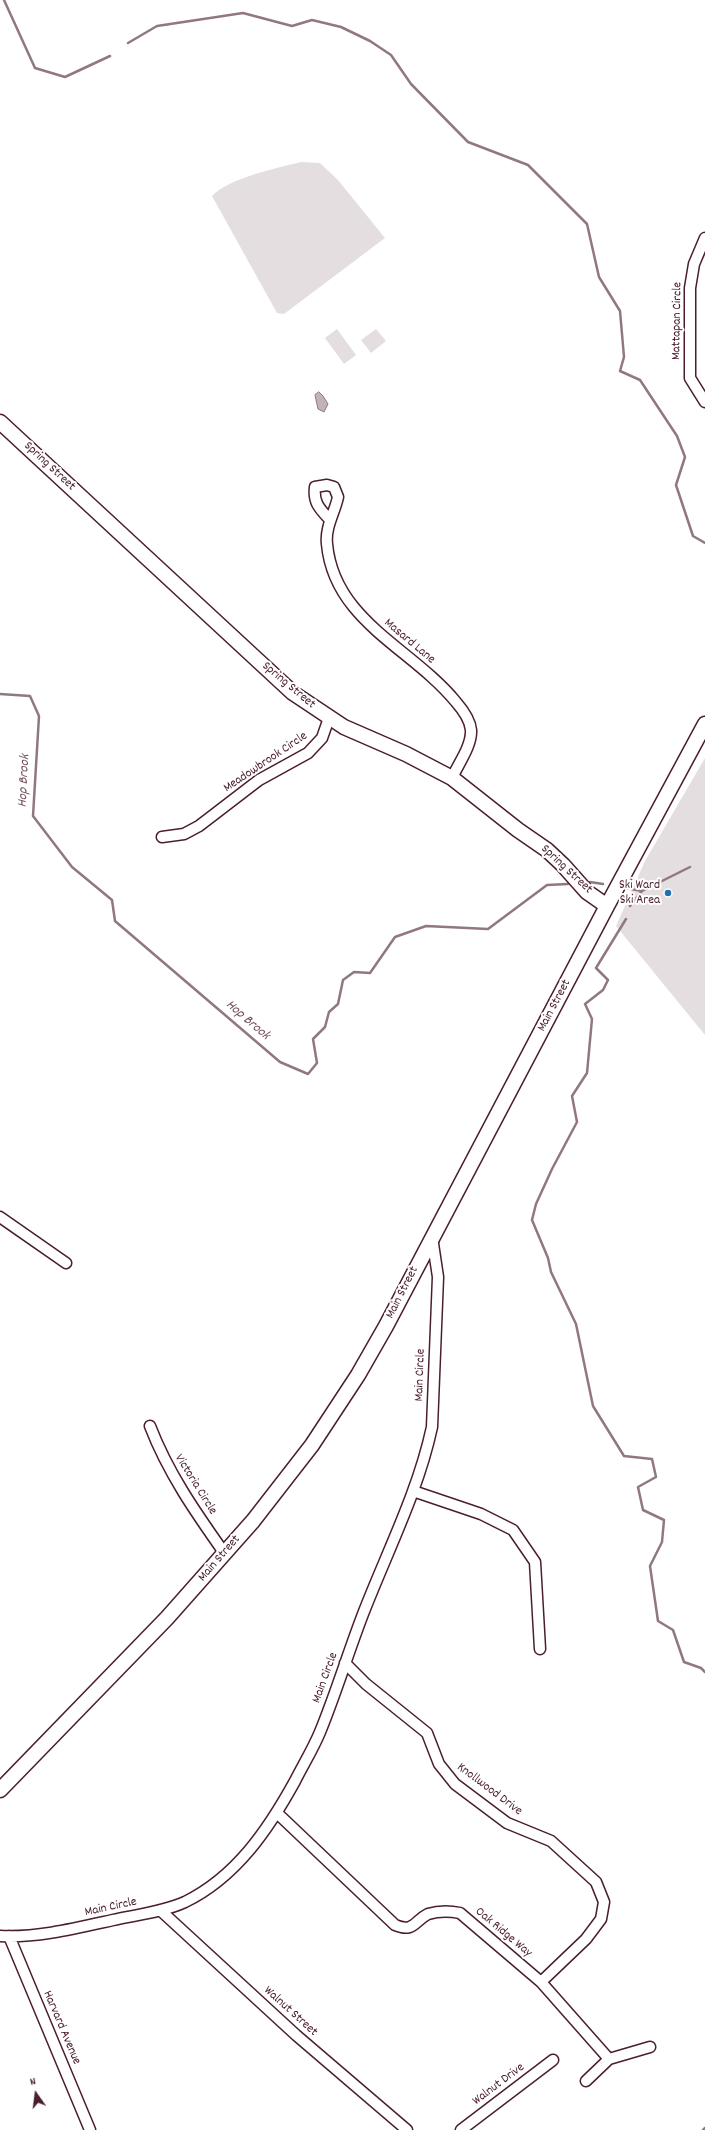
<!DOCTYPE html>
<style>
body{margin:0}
#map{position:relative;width:705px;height:2130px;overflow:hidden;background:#fff;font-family:Dekko,sans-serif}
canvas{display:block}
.north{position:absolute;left:16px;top:2074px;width:40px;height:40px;-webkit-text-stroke:3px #fff;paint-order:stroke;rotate:346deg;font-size:11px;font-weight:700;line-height:16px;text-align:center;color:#4a1f2b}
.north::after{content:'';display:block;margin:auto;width:14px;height:18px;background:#4a1f2b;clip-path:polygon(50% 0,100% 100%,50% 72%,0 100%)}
</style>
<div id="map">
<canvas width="705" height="2130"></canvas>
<div class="north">N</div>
</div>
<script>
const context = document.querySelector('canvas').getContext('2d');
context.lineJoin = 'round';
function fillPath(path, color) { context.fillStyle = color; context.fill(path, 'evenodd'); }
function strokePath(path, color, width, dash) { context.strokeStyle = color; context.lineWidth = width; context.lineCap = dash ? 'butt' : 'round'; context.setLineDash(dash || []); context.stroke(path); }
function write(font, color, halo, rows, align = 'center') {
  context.font = font + ' Dekko,sans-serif'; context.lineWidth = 4; context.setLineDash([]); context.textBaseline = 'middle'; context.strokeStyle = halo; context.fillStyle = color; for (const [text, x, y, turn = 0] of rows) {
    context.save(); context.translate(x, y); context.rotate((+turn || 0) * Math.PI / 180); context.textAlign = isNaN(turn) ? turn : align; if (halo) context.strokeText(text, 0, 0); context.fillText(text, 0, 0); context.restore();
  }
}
const green = new Path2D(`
 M301,162L320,163L338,180L385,238L284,314L277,313L212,196C229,178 277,168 301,162Z
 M337,329L356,355L344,364L325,338Z
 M376,329L386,341L371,353L361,340Z
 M705,758V1035L616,926L645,861Z`);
const water = new Path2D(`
 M319,392L323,396L328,404L324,412L318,409L315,395Z`);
const stream = new Path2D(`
 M4,0L35,68L65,77L110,56
 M128,43L157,26L243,13L292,26L312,20L341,27L370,41L391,55L411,84L468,142L528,165L587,224L599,277L620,311L624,357L620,371L640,380L677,436L685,457L676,485L693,536L705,543
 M0,694L30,696L39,716L33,816L72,867L112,900L115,921L280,1062L308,1074L317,1063L313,1039L325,1027L329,1012L338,1004L343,980L354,972L370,973L395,937L426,926L488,929L547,885L568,884
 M590,882L603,884
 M626,888L642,891L690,867
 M630,906L642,891
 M626,919L596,968L608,980L603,990L585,1004L592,1019L587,1073L572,1096L577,1122L552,1169L536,1204L532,1220L548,1258L551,1272L576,1324L593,1406L624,1456L652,1459L656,1477L638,1487L643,1510L664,1520L662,1542L650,1566L658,1621L673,1630L684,1662L701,1668L705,1672
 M703,2130L705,2128`);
const street = new Path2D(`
 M705,238L694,264L690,288V378L705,402
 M330,520C320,509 313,503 315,487L327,485L334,487L338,497C335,512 325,527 327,544C334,621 412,648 456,702C463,710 470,719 471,730C472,746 458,764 452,778
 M162,837L184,834L199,826L259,780L308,753L322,738L329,718
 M0,1217L66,1263
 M150,1426C168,1473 196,1513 225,1554
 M413,1491L481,1514L513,1530L535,1562L540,1649
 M345,1663L366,1684L427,1733L439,1764L455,1784L507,1823L551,1841L596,1882L604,1902L601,1919L586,1939L541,1982
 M277,1813L395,1925C414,1933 414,1921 428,1914C438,1911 450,1911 460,1913L541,1982L609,2059L650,2047
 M160,1910L296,2035L407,2130
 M0,1936C37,1938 77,1928 113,1920C136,1915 163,1912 185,1902C236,1877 268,1830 295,1781C303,1765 313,1749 320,1732C336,1693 348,1653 363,1614C387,1552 418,1492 432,1427L438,1277L432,1237
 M9,1936L90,2130
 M586,2081L609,2059
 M461,2130L553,2060`);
const secondary = new Path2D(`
 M0,422L293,693L344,727L406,754L452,778L518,830L547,850L563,865L587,892L607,906
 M0,1790L167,1618L253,1521L312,1445L358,1375L386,1326L607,906L705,724`);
const markers = [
 [668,893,4,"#1f6fb2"]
];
const streetNames = [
 ["Mattapan Circle",678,321,-89],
 ["Spring Street",49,467,43],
 ["Masard Lane",409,642,40],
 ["Spring Street",288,686,40],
 ["Meadowbrook Circle",266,763,-34],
 ["Spring Street",566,870,43],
 ["Main Street",555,1006,-62],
 ["Main Street",403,1293,-63],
 ["Main Circle",421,1375,-88],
 ["Victoria Circle",195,1485,58],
 ["Main Street",220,1559,-49],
 ["Main Circle",326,1678,-70],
 ["Knollwood Drive",489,1790,37],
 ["Main Circle",111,1908,-12],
 ["Oak Ridge Way",503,1933,40],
 ["Walnut Street",290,2012,42],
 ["Harvard Avenue",61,2028,67],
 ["Walnut Drive",499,2085,-37]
];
const poiNames = [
 ["Ski Ward",660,886],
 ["Ski Area",660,901]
];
const waterNames = [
 ["Hop Brook",25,781,-87],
 ["Hop Brook",247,1021,41]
];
fillPath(green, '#e5dee0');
fillPath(water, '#c1b3b6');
strokePath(water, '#91787e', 1);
strokePath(stream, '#91787e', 2.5);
strokePath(street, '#4a1f2b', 13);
strokePath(secondary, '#4a1f2b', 17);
strokePath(street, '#fff', 10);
strokePath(secondary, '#fff', 14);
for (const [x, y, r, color] of markers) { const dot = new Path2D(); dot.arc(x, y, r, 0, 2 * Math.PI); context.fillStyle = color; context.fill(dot); strokePath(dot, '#fff', 1.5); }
write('13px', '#4a1f2b', '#fff', streetNames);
write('13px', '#4a1f2b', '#fff', poiNames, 'right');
write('italic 14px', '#74535c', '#fff', waterNames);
</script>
